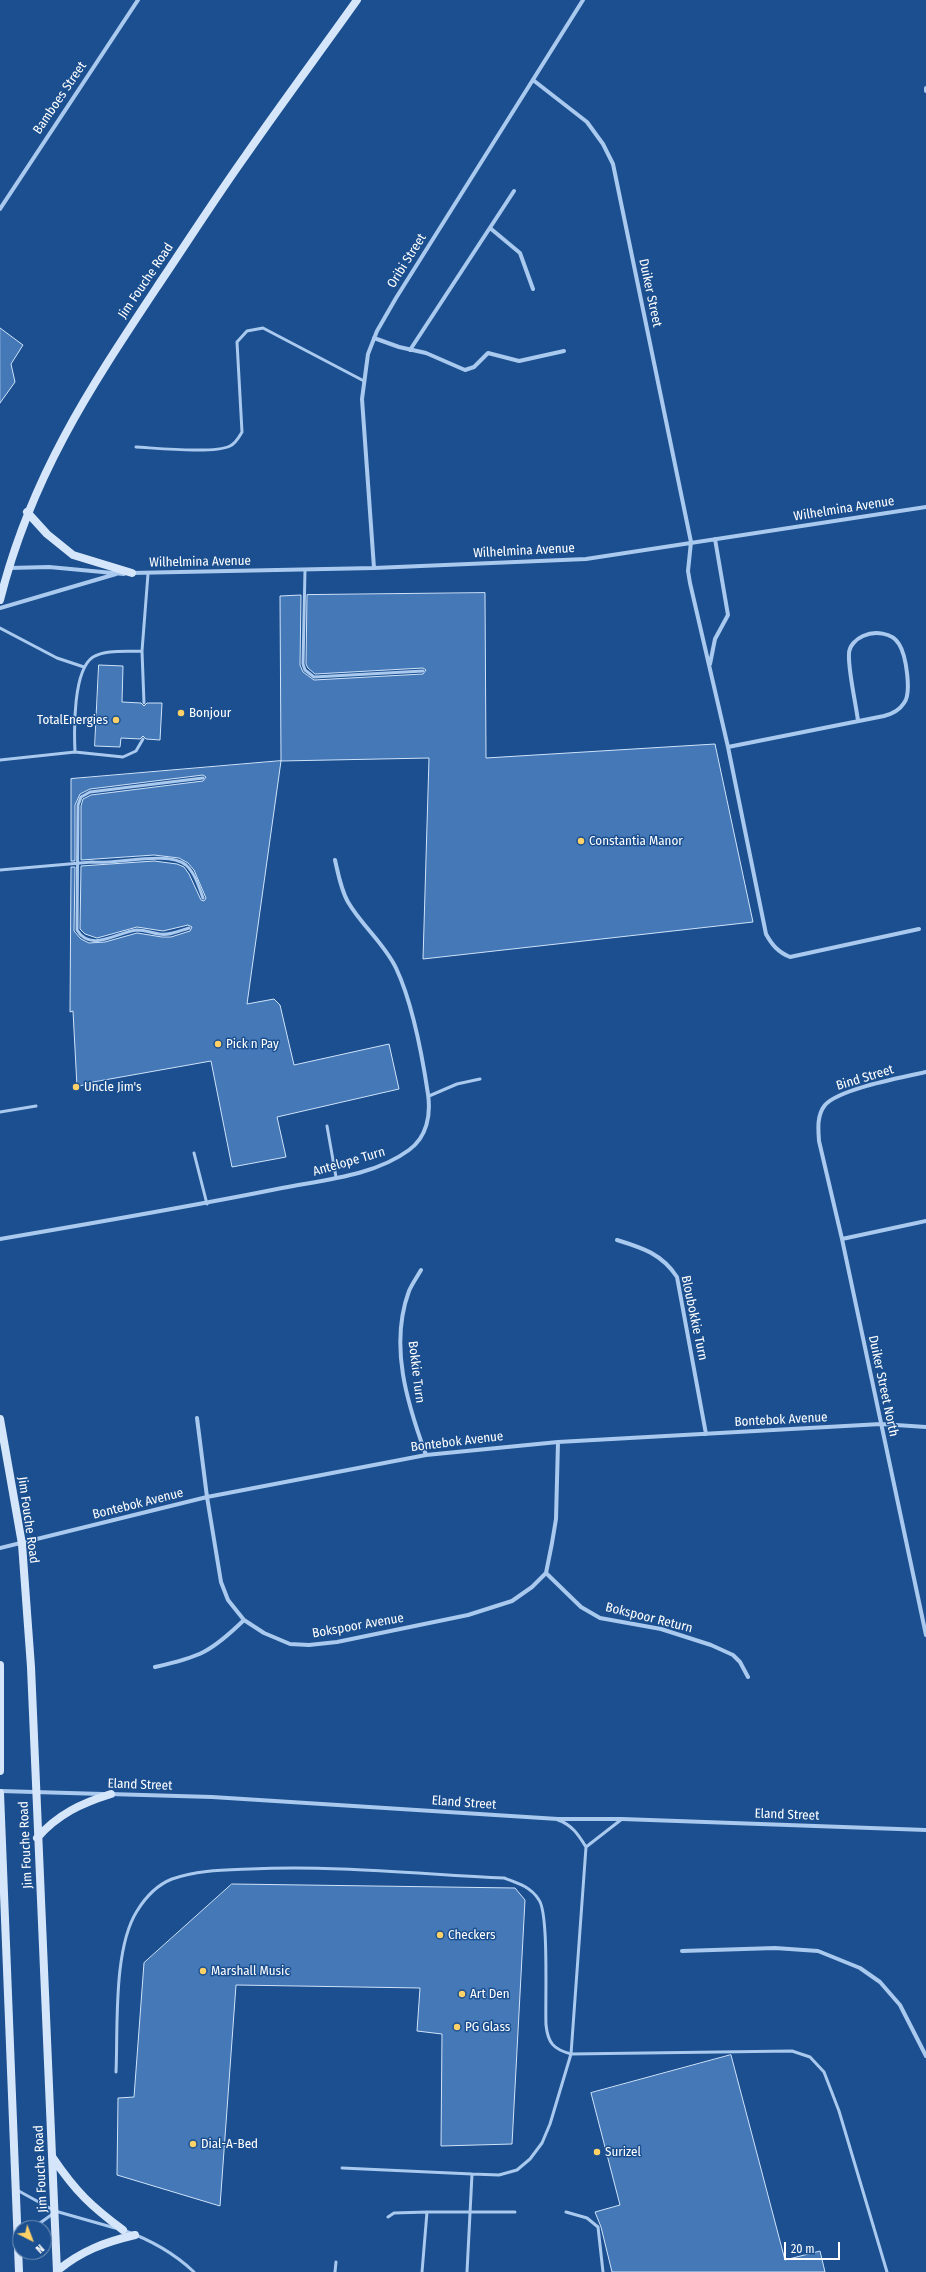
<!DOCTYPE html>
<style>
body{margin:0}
#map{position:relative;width:926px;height:2272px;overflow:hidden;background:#1b4f8f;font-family:"Fira Sans Condensed",sans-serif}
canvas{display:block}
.north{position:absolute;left:12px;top:2220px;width:40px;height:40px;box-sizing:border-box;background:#1b4f8f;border:1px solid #7695bc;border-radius:50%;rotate:138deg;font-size:11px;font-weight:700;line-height:16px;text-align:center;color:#fff}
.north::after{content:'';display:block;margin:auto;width:14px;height:18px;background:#ffd166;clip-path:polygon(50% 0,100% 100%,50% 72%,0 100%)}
.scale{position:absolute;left:784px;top:2242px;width:56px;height:18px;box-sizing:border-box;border:2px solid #fff;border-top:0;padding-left:5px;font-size:12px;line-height:14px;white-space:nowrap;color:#fff;-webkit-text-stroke:3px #1b4f8f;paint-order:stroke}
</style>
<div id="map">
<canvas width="926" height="2272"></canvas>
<div class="north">N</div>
<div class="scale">20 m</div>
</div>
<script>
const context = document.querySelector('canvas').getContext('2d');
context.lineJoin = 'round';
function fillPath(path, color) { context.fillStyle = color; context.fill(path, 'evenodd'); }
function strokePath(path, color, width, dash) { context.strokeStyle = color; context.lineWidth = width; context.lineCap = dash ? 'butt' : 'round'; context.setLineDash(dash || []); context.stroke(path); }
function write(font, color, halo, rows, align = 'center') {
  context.font = font + ' "Fira Sans Condensed",sans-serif'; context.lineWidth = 3; context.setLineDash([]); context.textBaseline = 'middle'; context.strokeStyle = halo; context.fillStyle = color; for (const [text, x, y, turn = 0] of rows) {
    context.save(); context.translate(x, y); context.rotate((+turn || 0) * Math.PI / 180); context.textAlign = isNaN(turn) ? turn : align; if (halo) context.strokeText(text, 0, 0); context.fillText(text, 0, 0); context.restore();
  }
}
const building = new Path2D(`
 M0,328L23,345L11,364L15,382L0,403Z
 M485,593L486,758L715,744L753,922L423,959L429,758L281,761L280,596L301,595L300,665L303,672L314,680L423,674L426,670L423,668L315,674L308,668L306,664L307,595Z
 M99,665L123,666L122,702L141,703L144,706L147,703H162L160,740L146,739L143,736L140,739L121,738L120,747L95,746Z
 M281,761L247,1004L274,999L280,1005L294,1065L389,1044L399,1089L277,1117L286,1157L232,1167L211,1061L93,1082L77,1087L73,1011L70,1012L71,867H75L74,931L81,939L89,943L105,942L137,933L162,937H171L190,931L192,927L188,925L163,931L137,927L97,938L85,934L80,929L81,866L154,861L177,864L184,867L189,874L201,900L204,901L206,898L194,870L188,863L179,858L154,855L81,860V806L83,799L91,795L203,781L206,777L203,775L90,789L80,794L75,805V861H71V779Z
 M232,1884L515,1888L525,1900L512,2144L441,2146L442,2034L417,2031L420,1988L236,1985L220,2206L117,2175L118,2098L134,2097L144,1963Z
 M731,2055L785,2260L820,2251L825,2272H612L601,2227L595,2212L620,2205L591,2093Z`);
const lane = new Path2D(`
 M136,447C156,448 214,454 230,446C236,443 239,437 242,432L237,342L247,331L263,328L364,381
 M305,570L303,664L305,670L314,677L423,671
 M0,628L57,658L84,667
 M142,651L144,703
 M75,752L123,757L136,751L143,739
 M0,760L75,752C74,730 73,670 93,657C106,649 127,652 142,651L148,574
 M0,870L92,862C115,865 168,850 186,865C195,873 199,887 203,898
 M189,928C179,931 169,936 159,934C152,933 145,930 137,930C117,932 91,953 77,930L78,805L81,797L90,792L203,778
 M429,1096L457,1084L480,1079
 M0,1112L36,1106
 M327,1126L336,1177
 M194,1153L207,1204
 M586,1847L622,1819
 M116,2072C118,2028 113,1949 137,1911C145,1898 157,1885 172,1879C197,1870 223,1870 250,1869C334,1865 419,1874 504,1878C518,1883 531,1887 539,1900C549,1914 545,2002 546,2025C548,2043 553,2049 571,2054L792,2051L810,2057L824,2072L839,2111L887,2272
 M342,2168L472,2174
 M17,2190L55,2211L115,2228
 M427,2212H515
 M566,2212L587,2218L598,2227L603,2272
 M388,2217L394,2213L427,2212L422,2272
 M33,2228L54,2213
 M123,2230C151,2240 173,2252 194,2272
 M335,2272L336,2262
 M467,2272L472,2174L499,2175L517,2170L530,2159L542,2143L550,2124L571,2054L586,1847C578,1834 572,1825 558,1820`);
const street = new Path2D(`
 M533,80L587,122L603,144L613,164L691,542L688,571L690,583L728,747L766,934C772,945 778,952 790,957L919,929
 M926,88V91
 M0,209L138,0
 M490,228L520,253L533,289
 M374,338L399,347L426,353L465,370L474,367L488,353L519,361L564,351
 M410,350L514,191
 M9,568L49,567L124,574
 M374,568L362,399L368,354L377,331L396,298L583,0
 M131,573L374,568L586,559L926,507
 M0,608L116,574
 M710,664L715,639L728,615L715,539
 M728,747L884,716C892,714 899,711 904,703C912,693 906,655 899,644C892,632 874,631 863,636C856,639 849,646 849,654C848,670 856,704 858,721
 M926,1072C903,1077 839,1089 825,1105C817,1115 818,1128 819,1141L842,1239L926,1635
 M0,1239C94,1223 188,1207 282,1188C323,1180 374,1176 409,1150C427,1137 431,1115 428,1094C422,1054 413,1004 396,968C384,943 362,926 348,902C341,890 338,873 335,860
 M842,1239L926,1221
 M617,1240C643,1248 662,1254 677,1277L706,1434
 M421,1270C417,1277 412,1284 409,1291C389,1345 407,1403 426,1455
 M197,1418L207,1497L221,1582L228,1600L244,1620L264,1633L290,1644L309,1645L337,1642L468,1615L512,1601L532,1587L546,1573L552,1543L556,1519L558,1442
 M0,1548L207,1497L426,1455L558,1442L881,1424L926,1427
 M546,1573L581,1607L600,1618L661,1629L711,1645L733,1655L740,1662L748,1677
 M155,1667C200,1657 211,1652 244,1620
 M0,1791L103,1794
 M109,1794L212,1797L558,1819H622L926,1830
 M682,1951L775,1948L818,1951L860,1968L880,1982L900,2005L926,2056`);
const secondary = new Path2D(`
 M27,512L47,534L73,555L132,573
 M0,600C31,476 90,388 159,284C188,241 216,197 246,155C282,103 320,52 357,0
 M0,1419L22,1544L31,1667L57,2272
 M0,1665V1771
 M0,1793L19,2272
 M37,1838C58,1814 82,1803 111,1794
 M53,2158C76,2192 91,2206 123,2230
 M57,2271C81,2251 105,2242 135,2235`);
const markers = [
 [181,713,4,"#ffd166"],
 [116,720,4,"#ffd166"],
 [581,841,4,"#ffd166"],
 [218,1044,4,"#ffd166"],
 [76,1087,4,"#ffd166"],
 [440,1935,4,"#ffd166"],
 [203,1971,4,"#ffd166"],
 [462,1994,4,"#ffd166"],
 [457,2027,4,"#ffd166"],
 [193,2144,4,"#ffd166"],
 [597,2152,4,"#ffd166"]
];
const streetNames = [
 ["Bamboes Street",60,98,-56],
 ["Oribi Street",407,261,-58],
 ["Jim Fouche Road",146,281,-56],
 ["Duiker Street",650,293,78],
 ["Wilhelmina Avenue",844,509,-9],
 ["Wilhelmina Avenue",524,551,-3],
 ["Wilhelmina Avenue",200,562,-1],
 ["Bind Street",865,1078,-17],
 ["Antelope Turn",349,1162,-16],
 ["Bloubokkie Turn",694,1318,78],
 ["Bokkie Turn",416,1372,83],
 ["Duiker Street North",883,1386,78],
 ["Bontebok Avenue",781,1420,-3],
 ["Bontebok Avenue",457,1442,-7],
 ["Bontebok Avenue",138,1504,-14],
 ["Jim Fouche Road",28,1520,82],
 ["Bokspoor Return",649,1618,14],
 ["Bokspoor Avenue",358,1626,-10],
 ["Eland Street",140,1785,2],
 ["Eland Street",464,1803,4],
 ["Eland Street",787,1815,2],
 ["Jim Fouche Road",26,1845,-93],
 ["Jim Fouche Road",41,2169,-93]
];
const poiNames = [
 ["Bonjour",189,713],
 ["TotalEnergies",108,720,"right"],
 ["Constantia Manor",589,841],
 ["Pick n Pay",226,1044],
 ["Uncle Jim's",84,1087],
 ["Checkers",448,1935],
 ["Marshall Music",211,1971],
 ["Art Den",470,1994],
 ["PG Glass",465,2027],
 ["Dial-A-Bed",201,2144],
 ["Surizel",605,2152]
];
fillPath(building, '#4478b7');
strokePath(building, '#cfe3fa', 1);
strokePath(lane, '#a9c9ee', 3);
strokePath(street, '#a9c9ee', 4);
strokePath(secondary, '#d6e6fa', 8);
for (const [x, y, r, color] of markers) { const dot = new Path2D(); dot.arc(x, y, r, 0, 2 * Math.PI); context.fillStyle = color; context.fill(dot); strokePath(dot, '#1b4f8f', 1.5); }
write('13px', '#fff', '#1b4f8f', streetNames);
write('13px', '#fff', '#1b4f8f', poiNames, 'left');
</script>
